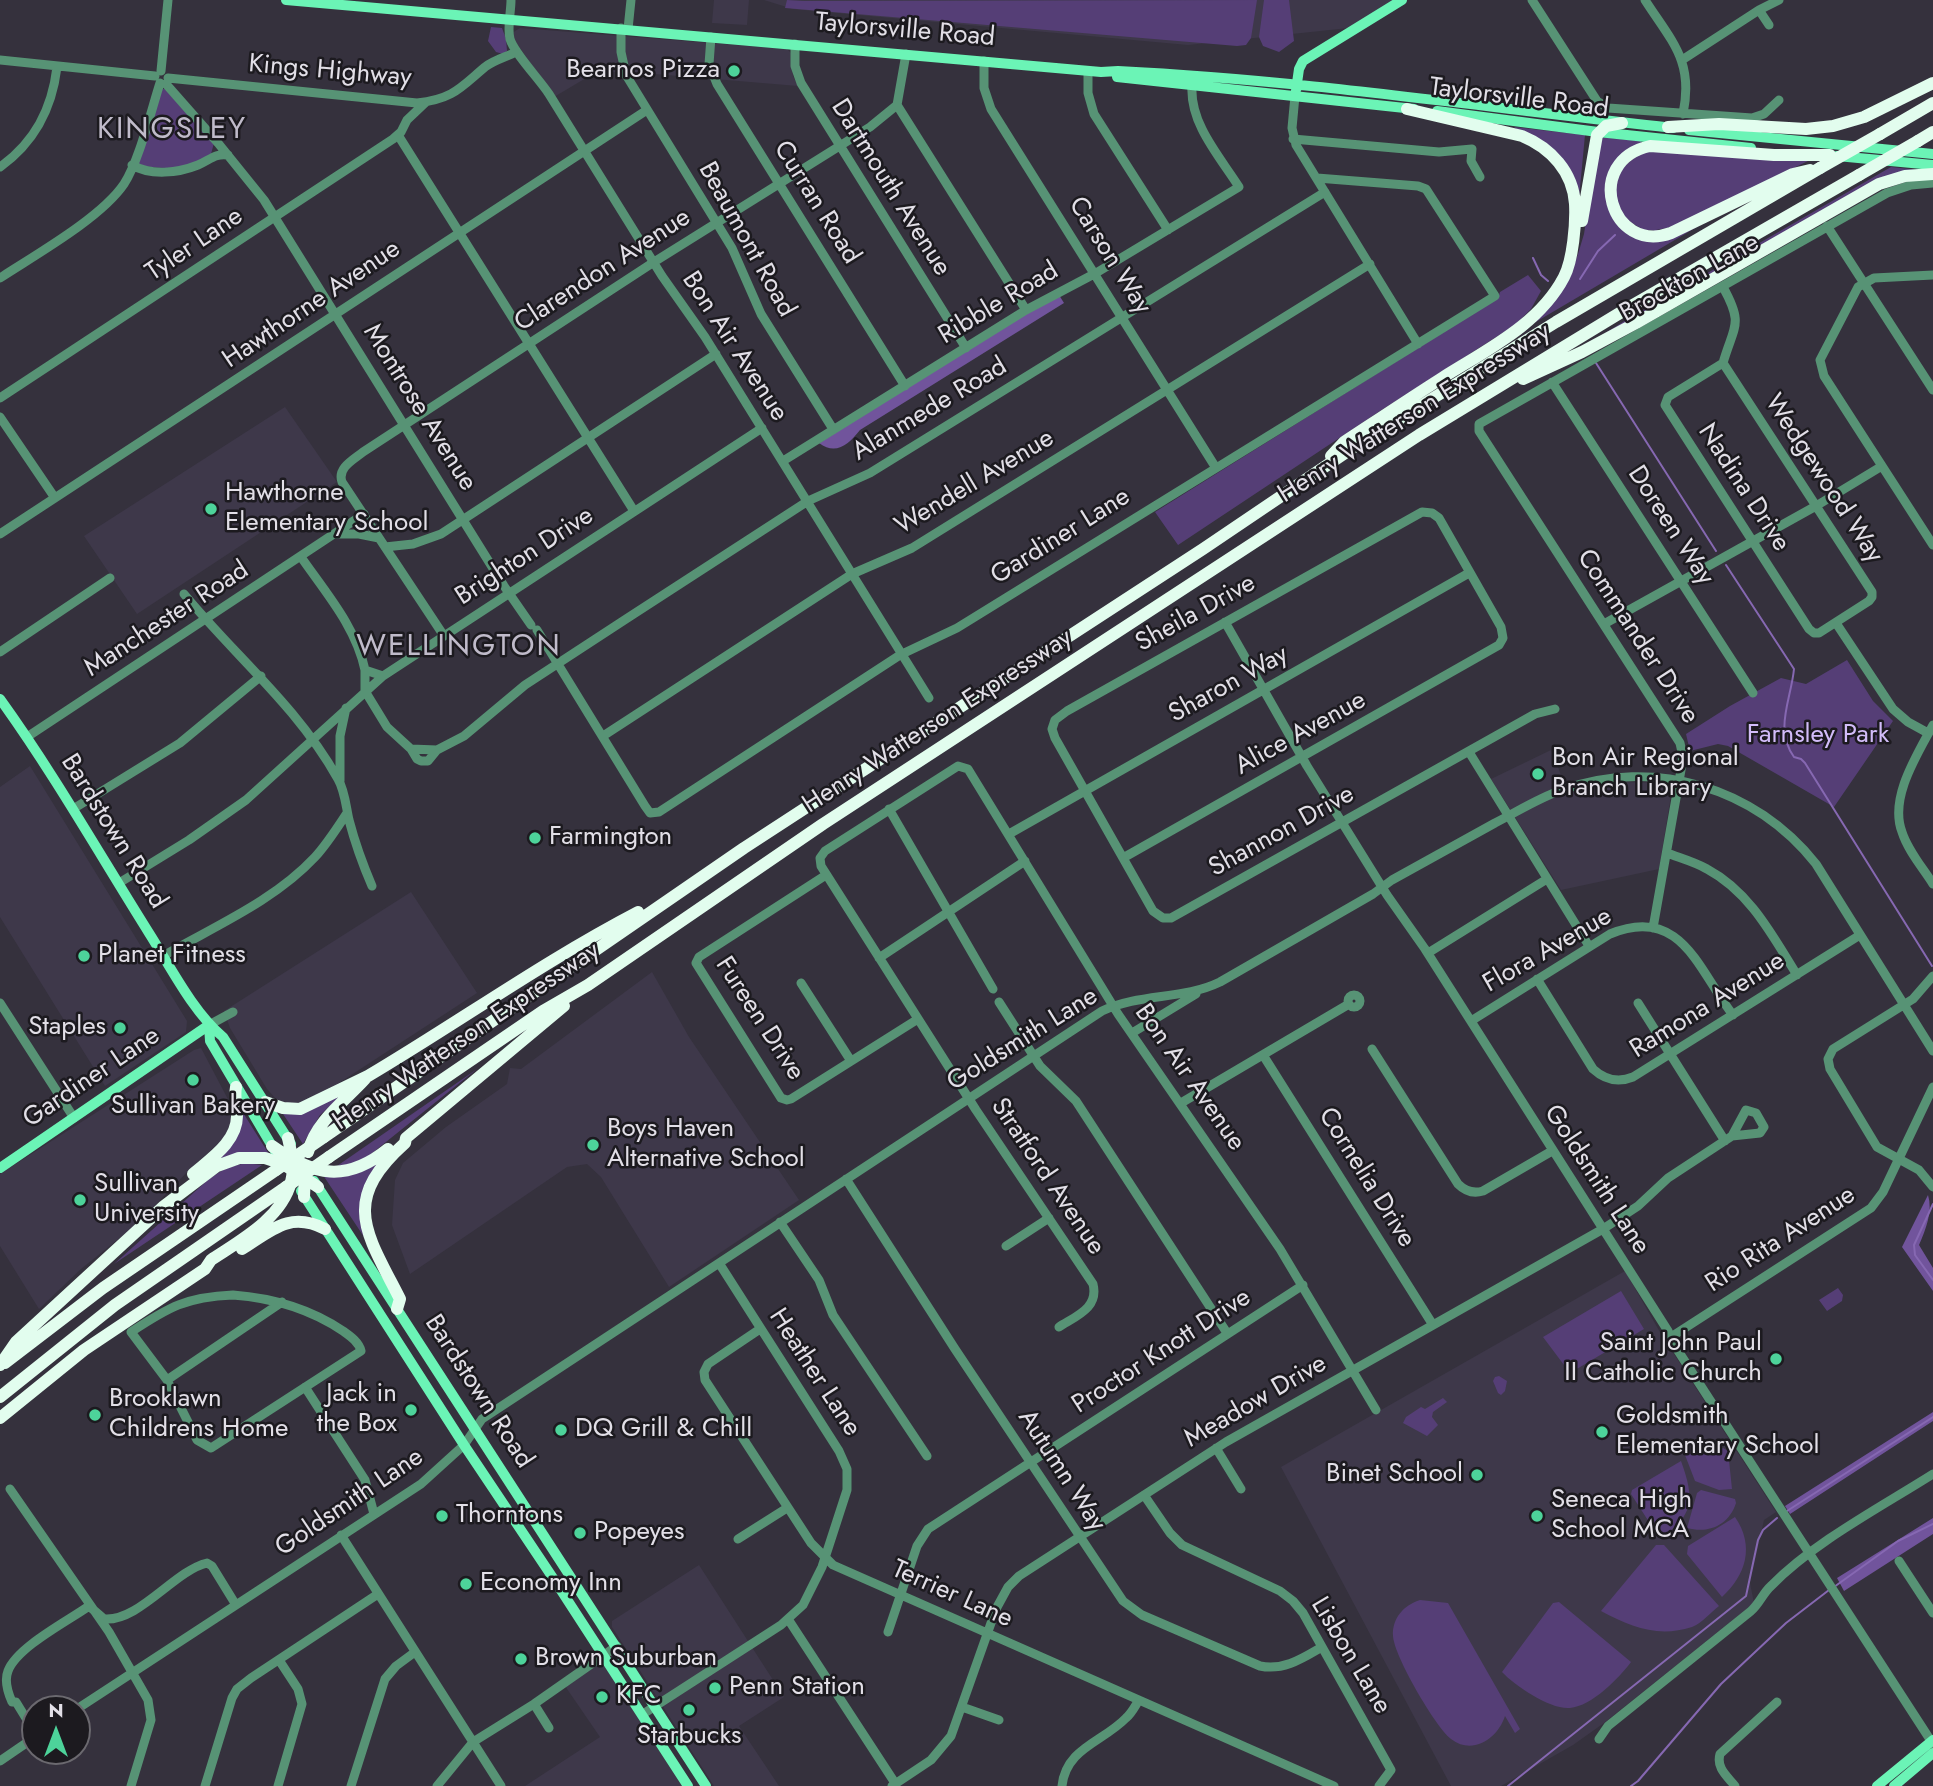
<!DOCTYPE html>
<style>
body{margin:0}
#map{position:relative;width:1933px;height:1786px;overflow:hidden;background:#35313d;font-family:Jost,sans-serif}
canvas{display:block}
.north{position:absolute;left:21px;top:1695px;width:70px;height:70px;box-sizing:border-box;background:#1c1a1f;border:2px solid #6b696f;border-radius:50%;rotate:0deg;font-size:19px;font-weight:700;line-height:28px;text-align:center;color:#e2dfe7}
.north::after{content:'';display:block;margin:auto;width:24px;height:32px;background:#4dd39a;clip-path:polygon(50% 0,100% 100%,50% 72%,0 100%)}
</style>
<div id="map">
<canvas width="1933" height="1786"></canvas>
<div class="north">N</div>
</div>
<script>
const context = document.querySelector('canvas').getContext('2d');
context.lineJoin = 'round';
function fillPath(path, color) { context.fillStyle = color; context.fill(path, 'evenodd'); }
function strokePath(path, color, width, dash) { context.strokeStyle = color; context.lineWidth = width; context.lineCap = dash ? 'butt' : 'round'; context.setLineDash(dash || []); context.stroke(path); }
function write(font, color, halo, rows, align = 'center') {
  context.font = font + ' Jost,sans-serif'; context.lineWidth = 5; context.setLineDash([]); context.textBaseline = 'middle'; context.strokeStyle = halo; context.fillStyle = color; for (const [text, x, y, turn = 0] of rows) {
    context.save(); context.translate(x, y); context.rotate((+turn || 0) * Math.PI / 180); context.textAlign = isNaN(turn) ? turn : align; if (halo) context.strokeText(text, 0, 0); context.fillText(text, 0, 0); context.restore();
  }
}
const built = new Path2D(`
 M714,0H749L747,25L712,23Z
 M764,0H1397L1358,27L1188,45L793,9Z
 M520,28L787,49L791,53L793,76L798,86L619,71L586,78L554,97L515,41L512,33Z
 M285,407L337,482L137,614L84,536Z
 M1551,750L1568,792L1614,782L1673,783L1659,869L1561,890L1491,779Z
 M30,766L187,1021L186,1032L105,1086L0,917V787Z
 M411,892L477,993L322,1094L299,1104L288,1103L276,1099L267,1089L230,1028L224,1011Z
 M652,972L689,1037L799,1200L669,1287L601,1177L587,1164L567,1167L410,1274L392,1225L395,1180L403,1163L446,1127L507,1084L510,1068L521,1069Z
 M201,1048L231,1105L234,1119L228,1135L191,1168L136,1225L81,1269L39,1309L0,1246V1174L194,1050Z
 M1625,1271L1661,1334L1776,1512L1764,1520L1750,1583L1754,1603L1604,1723L1573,1745L1501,1786H1451L1281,1467Z
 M699,1565L784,1697L739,1726L779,1786H714L612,1627V1621Z
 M602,1662L682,1786H525L600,1737L565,1686Z`);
const green = new Path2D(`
 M787,0L803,1L1257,0L1251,38L1246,45L1237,46L785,8Z
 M1264,0H1289L1294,41L1279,52L1263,46L1259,37Z
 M491,27L502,28L506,39L507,51L503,54L496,52L488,41Z
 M162,89H165L214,143L211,154C187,170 166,170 139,165L137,159Z
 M1514,127L1585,135L1579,198L1569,173Z
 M1599,137L1641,141V144L1607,186L1633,234L1707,221L1534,323L1570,274L1578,254L1584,234Z
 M1641,152H1694L1808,161L1667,230H1643L1623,217L1614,196L1618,172Z
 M1891,167L1919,170L1908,172L1599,337L1626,320Z
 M1528,275L1541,291L1531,309L1515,325L1380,411L1178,545L1155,512L1498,298L1500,292Z
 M1847,660L1873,701L1893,721L1834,807L1728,746L1718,744L1690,751L1686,734L1730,706L1781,678L1806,684Z
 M477,1069L366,1158L353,1164L337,1166Z
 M348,1089L320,1115L303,1144L283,1114Z
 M240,1108L269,1154L241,1152L214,1162Z
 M379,1161L369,1179L368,1243L323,1175Z
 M245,1163L262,1165L114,1264L209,1179L226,1168Z
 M1838,1288L1843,1295L1842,1301L1827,1311L1819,1300Z
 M1621,1291L1644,1329L1570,1373L1543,1337Z
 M1499,1376L1507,1381L1505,1391L1501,1395L1498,1393L1493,1381L1495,1377Z
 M1443,1398L1447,1402L1433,1412L1432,1417L1438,1425L1427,1436L1403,1423L1406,1417L1421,1407L1425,1409Z
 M1723,1448L1728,1451L1732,1489L1719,1490L1695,1481L1685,1455Z
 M1681,1461C1695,1500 1694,1515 1660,1539L1631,1494L1632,1490Z
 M1701,1490L1735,1499L1736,1503C1729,1525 1709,1534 1687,1528L1697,1493Z
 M1735,1517C1755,1546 1746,1575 1722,1597L1687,1554L1688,1546Z
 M1656,1545H1664L1719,1606C1711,1612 1702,1623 1692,1627C1658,1638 1631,1627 1601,1611Z
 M1420,1600L1448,1603L1520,1729L1515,1733L1505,1716C1498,1738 1473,1756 1451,1739C1435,1726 1394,1656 1393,1636C1392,1618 1404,1605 1420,1600Z
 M1559,1602L1631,1662C1619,1678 1592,1706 1570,1708C1551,1710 1515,1686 1502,1672L1553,1603Z`);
const forest = new Path2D(`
 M1059,295L1064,303L860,430C849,444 836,456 819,443L1012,322Z
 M1928,1195C1933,1211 1926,1229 1919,1245L1933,1268V1291L1902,1247Z
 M1933,1412V1421L1790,1514L1785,1506Z
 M1933,1518V1534L1844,1591L1837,1578Z`);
const stream = new Path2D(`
 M1533,258L1541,275L1548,281
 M1580,279L1598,251L1615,235
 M1596,363L1716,551
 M1726,565L1794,669C1791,700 1774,729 1794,757L1801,759L1805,763L1932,966
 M1933,1204L1914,1245L1915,1255L1933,1280
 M1787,1511L1933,1417
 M1834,1587L1898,1541L1933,1524
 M1508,1786L1746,1596L1758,1540L1763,1530L1777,1518
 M1631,1786L1638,1781L1721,1684L1786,1623L1829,1590`);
const minor = new Path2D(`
 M511,0C511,12 507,28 510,39C514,53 540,80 549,94L662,276L705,337L929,698
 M1532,0L1597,101L1608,108L1752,118L1764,114L1779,100
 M1645,0C1672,42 1694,61 1683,114
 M1759,10L1769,25
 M621,28V52L626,75L732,248L761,314L833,429
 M628,29L631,0
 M711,37L709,64L717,84L905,386
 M795,44V66L801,83L966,348
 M906,54L897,105L1026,310
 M0,60L155,76
 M1682,60L1759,10L1779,0
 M984,61V88L991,109L1216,468
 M161,71L168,0
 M1088,71V93L1094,114L1168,230
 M168,78L417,103C453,99 460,88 485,67C494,60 506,57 516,52
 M166,84L218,143L264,200L504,586L531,625
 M1295,96L1292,128L1296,145L1418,344
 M398,135L634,511
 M1293,139L1439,152L1472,149L1471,161L1480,177
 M132,165C151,176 178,173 198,165C210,160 215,153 228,155
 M0,167C35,142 52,109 57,67
 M1827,226L1933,390
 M1933,275L1874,278L1858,287L1820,360L1824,376L1933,545
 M0,278C35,255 101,218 124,184C139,161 151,111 160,83
 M1723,363L1872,592V597L1869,601L1819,633H1814L1809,629L1665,405L1668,397Z
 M1723,363C1734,325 1744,325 1723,287
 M1552,382L1753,693
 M0,398L393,139L401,132L407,120L426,102
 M0,417L55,498
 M783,461L1026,310L1096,273L1239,187C1220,157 1190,124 1192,87
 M0,534L647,110
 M337,534H359L379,538
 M385,547L413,544L441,534L716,354
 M301,557C326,593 356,627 365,670L383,676
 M184,594C236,657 297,706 338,779C345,791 346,807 349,820C355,843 363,865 372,886
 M1225,622L1307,766L1387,895L1425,949L1668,1331L1673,1343L1933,1744
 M1836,623L1893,709L1908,722L1928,733
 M1604,624L1816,506L1882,466
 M537,630L645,806L650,813L659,812L900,655L957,628L1495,296L1426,189L1418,186L1317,178
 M444,636L342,482C337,468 353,460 363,452L654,262L870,127L897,105
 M0,652L110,578
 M365,670V691L387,727L411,749L417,759L421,761H428L437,750L464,736L525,685L626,619L808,501L870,473L1325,192
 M1933,725C1917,755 1889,798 1902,832C1908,851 1923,868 1933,884
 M603,736L852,574L912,548L1370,264
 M27,737L364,514
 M411,749L437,750
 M1469,752L1589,946
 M340,781V736L346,708
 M73,809L180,743L261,676
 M889,809L993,989
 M1009,834L1469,573
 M1667,853C1680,858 1695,862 1707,869C1750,892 1772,935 1797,975
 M1123,858L1499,645L1503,638L1501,627L1439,518L1432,513L1422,512L1067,711L1055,720L1052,729L1055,738L1153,911L1163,918H1171L1535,714L1555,709
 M826,875L699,957L696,963L781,1098L787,1100L791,1099L918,1019
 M119,883L189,840L246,800L383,676L762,428
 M1653,928L1681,770L1683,757L1680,743L1479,431V424L1887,193L1911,185L1933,183
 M1428,953L1547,879
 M163,956C215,926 274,901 315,857C327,844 337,828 347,813
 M879,958L1025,861
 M1933,976L1913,999L1833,1049L1828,1059L1830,1069L1877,1147L1919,1170L1933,1187
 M1537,979L1593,1069C1605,1080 1618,1083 1633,1077L1860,935
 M801,983L851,1061
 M1348 1001a6 6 0 1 1 12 0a6 6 0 1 1-12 0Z
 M999,1002L1040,1066L1076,1101L1227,1333
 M0,1003L74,1118
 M1638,1003L1725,1141
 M1471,1021L1610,934C1682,904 1699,972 1733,1015
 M209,1025L233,1012
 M1132,1033L1196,994
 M1372,1049L1458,1184C1465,1191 1473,1194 1483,1191L1552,1151
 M1263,1055L1433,1325
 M1181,1103L1349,1004
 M846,1179L955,1349L1123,1601L1142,1615L1260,1666C1284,1671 1303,1658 1322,1647
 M780,1222L819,1280L833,1315L927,1456
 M1006,1246L1049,1218
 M233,1295C273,1298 309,1308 343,1331C350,1336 359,1342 361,1351L211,1448L197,1440L167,1380L131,1332C169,1307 186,1297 233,1295Z
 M1059,1327C1076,1316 1099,1308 1093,1284L976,1110L821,866L820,858L825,851L958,766L968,769L1118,1014L1280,1249L1376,1410
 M760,1329L708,1364L704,1372L705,1380L811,1543L833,1565L1334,1786
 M1671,1337L1871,1208L1883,1192L1933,1087
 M167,1380L282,1302
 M305,1387L365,1480L374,1514
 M1216,1448L1241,1489
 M10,1489L109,1632L148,1700L151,1720L131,1786
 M1144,1495L1170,1533L1182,1545L1280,1591L1293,1601L1303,1613L1391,1770L1379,1786
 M341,1535L501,1786
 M738,1539L787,1508
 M1899,1561L1933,1613
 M788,1619L895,1783
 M888,1632L917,1546L928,1529L1303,1285
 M534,1704L549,1728
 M962,1707L999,1720
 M77,1709L421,1484L464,1445L482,1419L1102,1011C1140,993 1183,1000 1220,982L1373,894L1392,880C1426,861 1461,842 1495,823C1517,812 1538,798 1562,790C1654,757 1755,787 1816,864L1933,1051
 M643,1714L781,1625L803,1605L822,1567L847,1490V1469L839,1451L719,1263
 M35,1733L16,1702H12C8,1693 4,1681 8,1671C17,1647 68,1621 89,1606L104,1619C139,1622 174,1571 207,1563L212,1566L236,1605
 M1599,1739L1608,1726L1751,1611C1760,1603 1763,1593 1771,1586C1814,1542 1881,1507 1933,1474
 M0,1761L35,1737
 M205,1786L232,1698L237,1689L251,1678L378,1594
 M278,1786L302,1704L298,1689L279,1660
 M351,1786L385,1679L396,1666L415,1652
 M437,1786L473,1742L534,1704L617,1646
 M892,1786L931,1760L951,1736L996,1609L1008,1587L1019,1576L1226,1442L1603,1229L1638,1206L1668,1178L1732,1136L1760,1133L1764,1127L1756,1113L1746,1110L1732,1136
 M1062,1786C1066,1748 1103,1742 1126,1718C1132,1713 1135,1706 1139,1700
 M1735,1786C1727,1776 1716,1768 1720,1754L1777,1702`);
const major = new Path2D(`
 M286,0L1101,72L1118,71C1304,80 1488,108 1673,128
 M1117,77L1414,109
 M1296,90L1299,69L1303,61L1402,0
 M1437,111L1598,132L1751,148
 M1689,130L1933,154
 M1837,156L1933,165
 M0,699C54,774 100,855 149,933C170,966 193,1012 223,1037L291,1144
 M209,1025L210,1041L275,1151
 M0,1168L209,1025
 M314,1181L706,1786
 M301,1191L464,1445L555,1581L688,1786
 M1877,1786L1933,1740
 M1894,1786L1933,1753`);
const highway = new Path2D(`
 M1668,127L1719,124L1806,129L1833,126L1864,117L1933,83
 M1880,134L1933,103
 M1918,141L1933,132
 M1810,170L1793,174L1671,233C1611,255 1582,161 1650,146L1774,155H1830
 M1582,221L1597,135L1606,126L1622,123
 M1523,379L1582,352L1636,323L1879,184L1905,176L1933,174
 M1331,456L1344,442C1376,421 1409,399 1442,378C1486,350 1539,325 1564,277C1573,260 1576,223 1575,204C1573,172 1551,148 1522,136L1407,109
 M265,1102L283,1108L300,1109L368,1076C459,1022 544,961 638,912
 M324,1137L744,848L1203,549L1351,449L1556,322L1820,168
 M272,1146C314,1176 346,1183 388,1149
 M308,1152C316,1121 345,1101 365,1079
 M329,1157L543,1011L588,985L823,824L1419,435L1633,305L1859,175
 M193,1174C210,1159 237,1142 237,1116C237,1106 234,1098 236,1087
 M304,1197L305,1173
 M242,1249C272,1230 290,1211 325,1229
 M397,1309L400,1299C366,1232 340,1201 405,1143L406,1138L564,1006
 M5,1363L103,1288L276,1170
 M0,1365L16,1342L164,1206L217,1166L239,1158H265L283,1164L318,1187
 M0,1397L115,1305L286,1187
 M0,1418L84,1350L205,1269L211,1260C241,1240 281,1219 291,1182C295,1167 291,1152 288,1138`);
const highwayBridge = new Path2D(`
 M1820,168L1880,134
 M1859,175L1918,141
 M276,1170L324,1137
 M286,1187L329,1157`);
const markers = [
 [734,71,7,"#4dd39a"],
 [211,509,7,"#4dd39a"],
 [1538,774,7,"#4dd39a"],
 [535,838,7,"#4dd39a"],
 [84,956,7,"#4dd39a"],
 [120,1028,7,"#4dd39a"],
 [193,1080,7,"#4dd39a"],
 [593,1145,7,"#4dd39a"],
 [80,1200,7,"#4dd39a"],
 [1776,1359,7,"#4dd39a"],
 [411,1410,7,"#4dd39a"],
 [95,1415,7,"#4dd39a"],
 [561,1430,7,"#4dd39a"],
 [1602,1432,7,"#4dd39a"],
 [1477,1475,7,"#4dd39a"],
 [442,1516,7,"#4dd39a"],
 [1537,1516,7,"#4dd39a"],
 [580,1533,7,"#4dd39a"],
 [466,1584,7,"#4dd39a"],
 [521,1659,7,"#4dd39a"],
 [715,1688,7,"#4dd39a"],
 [602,1697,7,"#4dd39a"],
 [689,1710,7,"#4dd39a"]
];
const streetNames = [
 ["Taylorsville Road",905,31,5],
 ["Kings Highway",330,72,5],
 ["Taylorsville Road",1519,99,7],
 ["Dartmouth Avenue",890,188,58],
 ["Curran Road",816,203,58],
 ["Beaumont Road",746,240,61],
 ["Tyler Lane",195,245,-34],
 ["Carson Way",1109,256,58],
 ["Clarendon Avenue",603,271,-33],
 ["Brockton Lane",1690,279,-29],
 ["Ribble Road",999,304,-31],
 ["Hawthorne Avenue",312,305,-34],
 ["Bon Air Avenue",734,347,57],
 ["Montrose Avenue",419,408,58],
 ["Alanmede Road",930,410,-31],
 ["Henry Watterson Expressway",1415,414,-32],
 ["Wedgewood Way",1823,479,57],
 ["Wendell Avenue",975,483,-31],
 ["Nadina Drive",1743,488,57],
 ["Doreen Way",1670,526,57],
 ["Gardiner Lane",1061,537,-32],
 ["Brighton Drive",525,557,-33],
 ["Sheila Drive",1196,614,-29],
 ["Manchester Road",167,620,-33],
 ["Commander Drive",1637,637,57],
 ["Sharon Way",1229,685,-29],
 ["Henry Watterson Expressway",938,722,-33],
 ["Alice Avenue",1301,734,-29],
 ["Bardstown Road",113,832,58],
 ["Shannon Drive",1282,832,-29],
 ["Flora Avenue",1548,951,-30],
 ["Ramona Avenue",1708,1006,-32],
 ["Fureen Drive",759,1019,57],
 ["Henry Watterson Expressway",467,1037,-34],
 ["Goldsmith Lane",1023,1040,-32],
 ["Gardiner Lane",92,1078,-34],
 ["Bon Air Avenue",1189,1078,55],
 ["Stratford Avenue",1047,1177,56],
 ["Cornelia Drive",1366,1178,58],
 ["Goldsmith Lane",1596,1180,57],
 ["Rio Rita Avenue",1781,1240,-33],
 ["Proctor Knott Drive",1162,1352,-33],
 ["Heather Lane",814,1373,57],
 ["Bardstown Road",478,1392,57],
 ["Meadow Drive",1256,1402,-30],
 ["Autumn Way",1061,1471,57],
 ["Goldsmith Lane",350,1503,-34],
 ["Terrier Lane",952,1595,24],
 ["Lisbon Lane",1350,1656,59]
];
const poiNames = [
 ["Bearnos Pizza",720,71,"right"],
 ["Hawthorne",225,494],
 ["Elementary School",225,524],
 ["Bon Air Regional",1552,759],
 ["Branch Library",1552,789],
 ["Farmington",549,838],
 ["Planet Fitness",98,956],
 ["Staples",106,1028,"right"],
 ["Sullivan Bakery",193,1107,"center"],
 ["Boys Haven",607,1130],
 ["Alternative School",607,1160],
 ["Sullivan",94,1185],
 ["University",94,1215],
 ["Saint John Paul",1762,1344,"right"],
 ["II Catholic Church",1762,1374,"right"],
 ["Jack in",397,1395,"right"],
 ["the Box",397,1425,"right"],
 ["Brooklawn",109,1400],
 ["Childrens Home",109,1430],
 ["Goldsmith",1616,1417],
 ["Elementary School",1616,1447],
 ["DQ Grill & Chill",575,1430],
 ["Binet School",1463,1475,"right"],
 ["Seneca High",1551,1501],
 ["School MCA",1551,1531],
 ["Thorntons",456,1516],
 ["Popeyes",594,1533],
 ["Economy Inn",480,1584],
 ["Brown Suburban",535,1659],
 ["Penn Station",729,1688],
 ["KFC",616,1697],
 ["Starbucks",689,1737,"center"]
];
const parkNames = [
 ["Farnsley Park",1818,736]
];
const quarterNames = [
 ["KINGSLEY",172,131],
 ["WELLINGTON",459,648]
];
fillPath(built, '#3e384a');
fillPath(green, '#553e76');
fillPath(forest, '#71549c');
strokePath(stream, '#8668b2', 2);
strokePath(minor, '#579375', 9);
strokePath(major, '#6bf4b6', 10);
strokePath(highway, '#e2fdee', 12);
strokePath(highwayBridge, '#e2fdee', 12);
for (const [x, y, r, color] of markers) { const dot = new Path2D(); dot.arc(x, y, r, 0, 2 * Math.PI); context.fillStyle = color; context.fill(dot); strokePath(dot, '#1c1a1f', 2.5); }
write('26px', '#e2dfe7', '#1c1a1f', streetNames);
write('26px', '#e2dfe7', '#1c1a1f', poiNames, 'left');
write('26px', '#d2bcf9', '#1c1a1f', parkNames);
context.letterSpacing = '2px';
write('30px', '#c0bbca', '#1c1a1f', quarterNames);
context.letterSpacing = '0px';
</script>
